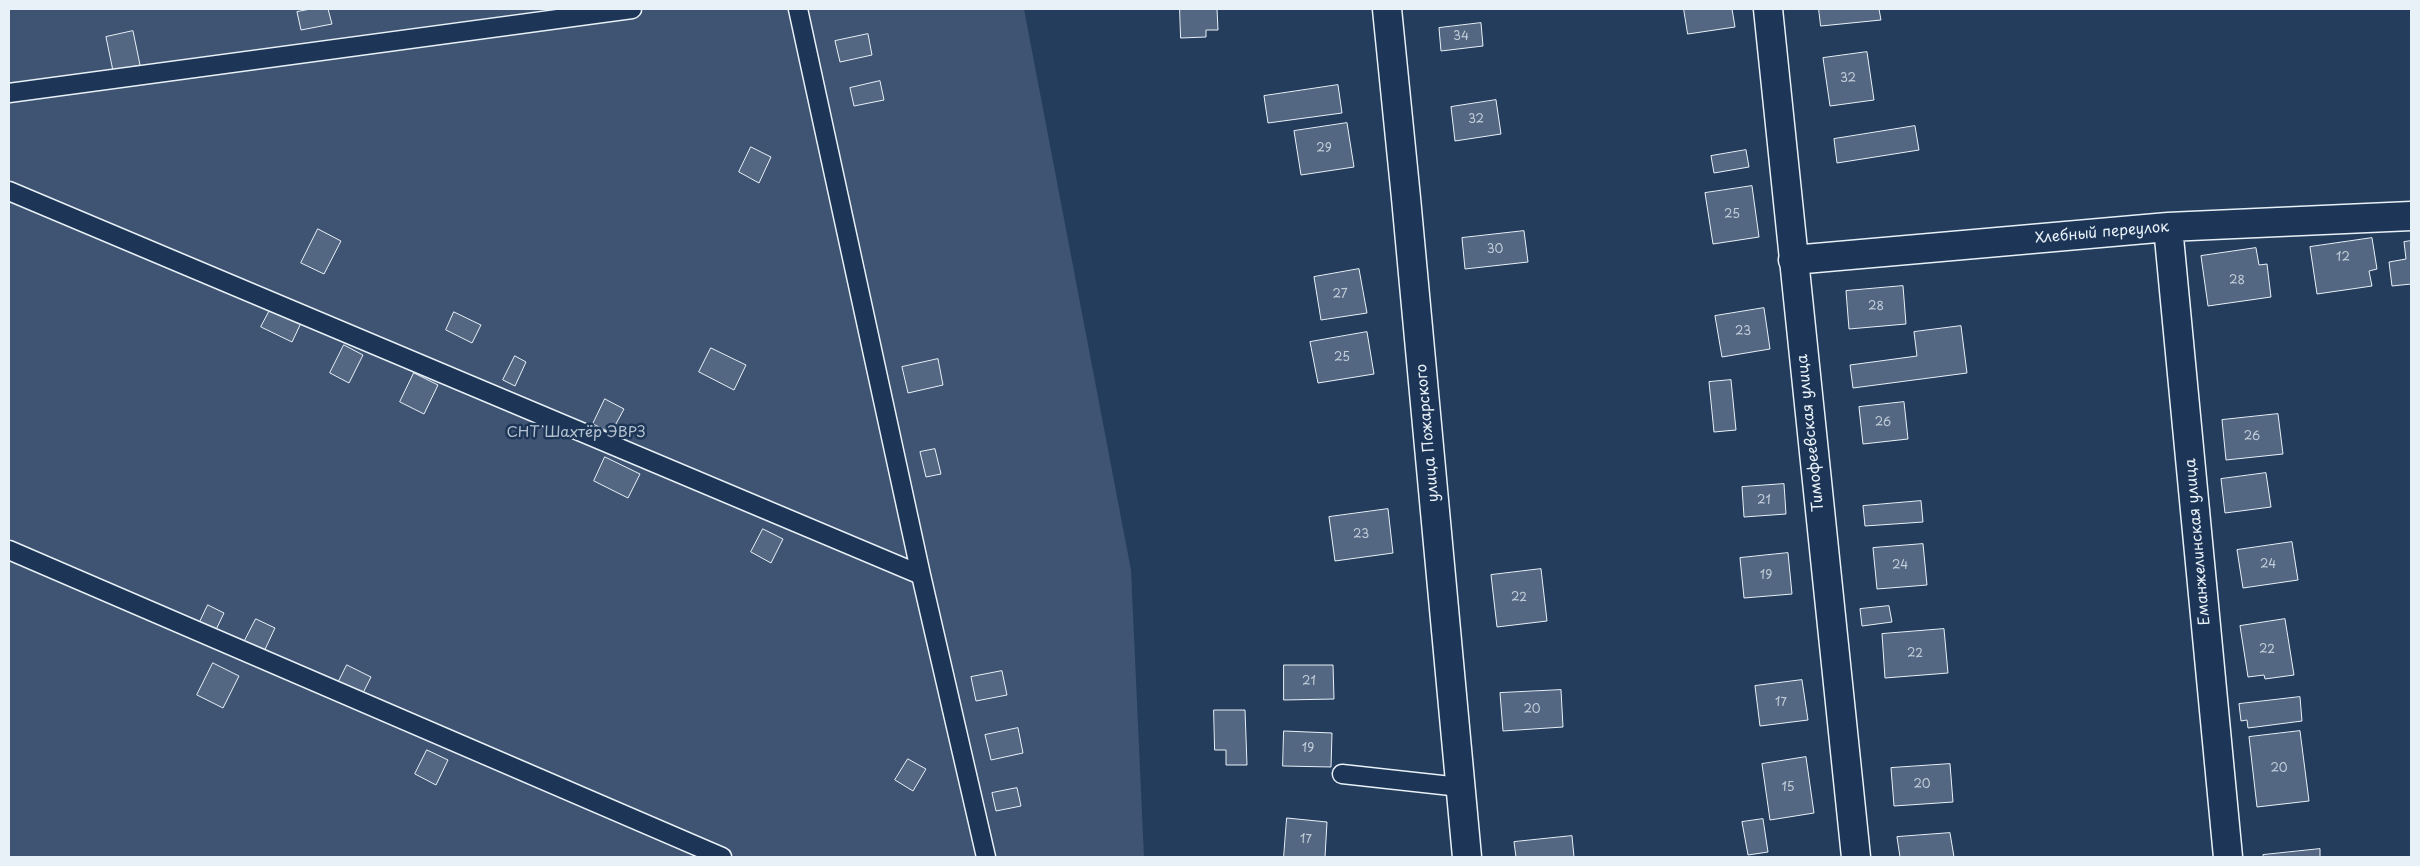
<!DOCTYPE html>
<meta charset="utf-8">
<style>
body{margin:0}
#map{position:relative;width:2420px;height:866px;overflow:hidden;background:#253d5d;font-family:"Playpen Sans",sans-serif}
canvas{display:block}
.frame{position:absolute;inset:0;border:10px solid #e8f1f8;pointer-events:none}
</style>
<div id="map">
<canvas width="2420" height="866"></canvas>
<div class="frame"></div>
</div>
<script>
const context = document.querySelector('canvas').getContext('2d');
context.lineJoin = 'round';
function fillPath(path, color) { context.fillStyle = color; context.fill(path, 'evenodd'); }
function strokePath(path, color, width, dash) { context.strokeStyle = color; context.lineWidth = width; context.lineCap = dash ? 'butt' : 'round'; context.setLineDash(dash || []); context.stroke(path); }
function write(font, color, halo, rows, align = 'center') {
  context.font = font + ' "Playpen Sans",sans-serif'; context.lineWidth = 5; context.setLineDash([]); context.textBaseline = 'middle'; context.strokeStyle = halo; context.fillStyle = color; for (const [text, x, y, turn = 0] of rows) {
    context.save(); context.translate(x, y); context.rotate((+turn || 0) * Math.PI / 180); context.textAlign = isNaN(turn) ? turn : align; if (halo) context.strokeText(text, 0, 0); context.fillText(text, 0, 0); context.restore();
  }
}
const green = new Path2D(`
 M9,9H1024L1131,570L1144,857H9Z`);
const building = new Path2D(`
 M311,9H328L332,24L301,30L297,12Z
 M1180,9H1217L1218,30H1206V37L1181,38Z
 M1684,9H1732L1735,27L1688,34Z
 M1819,9H1879L1881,20L1821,26Z
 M1481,23L1483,46L1441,51L1439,28Z
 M133,31L140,65L113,71L106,37Z
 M868,34L872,55L840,62L835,41Z
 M1867,52L1874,100L1830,106L1823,58Z
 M880,81L884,100L854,106L850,88Z
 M1338,85L1342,113L1268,123L1264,96Z
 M1496,100L1501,134L1455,141L1451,107Z
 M1347,123L1354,167L1301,175L1294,131Z
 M1915,126L1919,150L1837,163L1834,139Z
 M751,147L771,157L759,183L739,172Z
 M1746,150L1749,167L1714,173L1711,156Z
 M1752,186L1759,237L1713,244L1705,193Z
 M318,229L341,241L324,274L301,263Z
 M1524,231L1528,262L1465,269L1462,238Z
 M2372,238L2377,269L2369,271L2372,286L2317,294L2310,247Z
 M2411,241V284L2392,286L2389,262L2406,259L2404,242Z
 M2256,248L2259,265L2267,264L2271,297L2208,306L2201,256Z
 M1359,269L1367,313L1321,320L1314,277Z
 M1903,286L1906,324L1849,329L1846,291Z
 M271,308L301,323L292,342L261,327Z
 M1764,308L1770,349L1722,357L1715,316Z
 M454,312L481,325L472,343L446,330Z
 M1961,326L1967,373L1853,388L1850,365L1917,356L1914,332Z
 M1367,332L1374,374L1318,383L1310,342Z
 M344,345L363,355L349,383L330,373Z
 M711,348L746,365L734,390L699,372Z
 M515,356L526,362L515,386L503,380Z
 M938,359L943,385L908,393L902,367Z
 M414,373L438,385L424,414L400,402Z
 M1731,380L1736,430L1714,432L1709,382Z
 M605,399L624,409L611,433L593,424Z
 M1904,402L1908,439L1863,444L1859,407Z
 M2278,414L2283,454L2226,460L2222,420Z
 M935,449L941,474L926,477L920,452Z
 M605,457L640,474L628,498L594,481Z
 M2266,473L2271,507L2225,513L2221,479Z
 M1784,484L1786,514L1744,517L1742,487Z
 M1921,501L1923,522L1865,526L1863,506Z
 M1388,509L1393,553L1335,561L1329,517Z
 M763,529L783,539L771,563L751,552Z
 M2292,542L2298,580L2243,588L2237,550Z
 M1923,544L1927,585L1877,589L1873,548Z
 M1788,553L1792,594L1744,598L1740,558Z
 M1541,569L1547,621L1497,627L1491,575Z
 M208,605L224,613L213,636L197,628Z
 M1889,606L1892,622L1862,626L1860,609Z
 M256,619L275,628L261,658L241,648Z
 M2285,619L2294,675L2265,679L2264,675L2248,677L2240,626Z
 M1944,629L1948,673L1885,678L1882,634Z
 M213,663L239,676L223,708L197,695Z
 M347,665L371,677L358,703L334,691Z
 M1284,665H1333L1334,699L1284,700Z
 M1002,671L1007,695L976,701L971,677Z
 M1802,680L1808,720L1760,726L1755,686Z
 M1561,690L1563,727L1503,731L1500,693Z
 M2300,697L2302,721L2248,728L2247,720L2241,721L2239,704Z
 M1214,710H1245L1247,765H1226V750H1215Z
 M1018,728L1023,753L991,760L985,735Z
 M1284,731L1332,733L1331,767L1283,766Z
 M2300,731L2309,801L2257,807L2249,737Z
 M427,750L448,760L436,785L415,774Z
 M1806,757L1814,813L1770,820L1762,764Z
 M908,759L926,769L913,791L895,780Z
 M1950,764L1953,802L1894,806L1891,768Z
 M1017,788L1021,806L996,811L992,793Z
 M1287,818L1327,822L1325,857H1284Z
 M1763,819L1768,852L1748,855L1742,822Z
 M1950,833L1954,857H1900L1897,837Z
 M1572,836L1574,857H1516L1514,842Z
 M2320,849V857H2263V855Z`);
const lane = new Path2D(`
 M798,9L921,575L986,857
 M9,93L632,9
 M9,191L921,575
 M9,550L722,857
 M1342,774L1460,787`);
const street = new Path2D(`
 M1387,9L1406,198L1467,857
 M1768,9L1856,857
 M2168,227L2228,857
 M1793,260L2168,227L2411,216`);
const numberNames = [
 ["34",1461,37],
 ["32",1848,79],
 ["32",1476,120],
 ["29",1324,149],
 ["25",1732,215],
 ["30",1495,250],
 ["12",2343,258],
 ["28",2237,281],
 ["27",1340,295],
 ["28",1876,307],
 ["23",1743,332],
 ["25",1342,358],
 ["26",1883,423],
 ["26",2252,437],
 ["21",1764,501],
 ["23",1361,535],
 ["24",2268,565],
 ["24",1900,566],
 ["19",1766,576],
 ["22",1519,598],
 ["22",2267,650],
 ["22",1915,654],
 ["21",1309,682],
 ["17",1781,703],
 ["20",1532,710],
 ["19",1308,749],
 ["20",2279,769],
 ["20",1922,785],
 ["15",1788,788],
 ["17",1306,840]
];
const streetNames = [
 ["Хлебный переулок",2102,233,-5],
 ["улица Пожарского",1428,433,-95],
 ["Тимофеевская улица",1811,433,-96],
 ["Еманжелинская улица",2198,542,-95]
];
const parkNames = [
 ["СНТ Шахтёр ЭВРЗ",576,433]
];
fillPath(green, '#3e5472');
fillPath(building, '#536782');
strokePath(building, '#e8f1f8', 1);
strokePath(lane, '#e8f1f8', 21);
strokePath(street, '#e8f1f8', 31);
strokePath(lane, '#1d3557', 18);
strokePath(street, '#1d3557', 28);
write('12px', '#c3ceda', null, numberNames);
write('15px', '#e8f1f8', '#1d3557', streetNames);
write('15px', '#b5c2d0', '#1d3557', parkNames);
</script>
